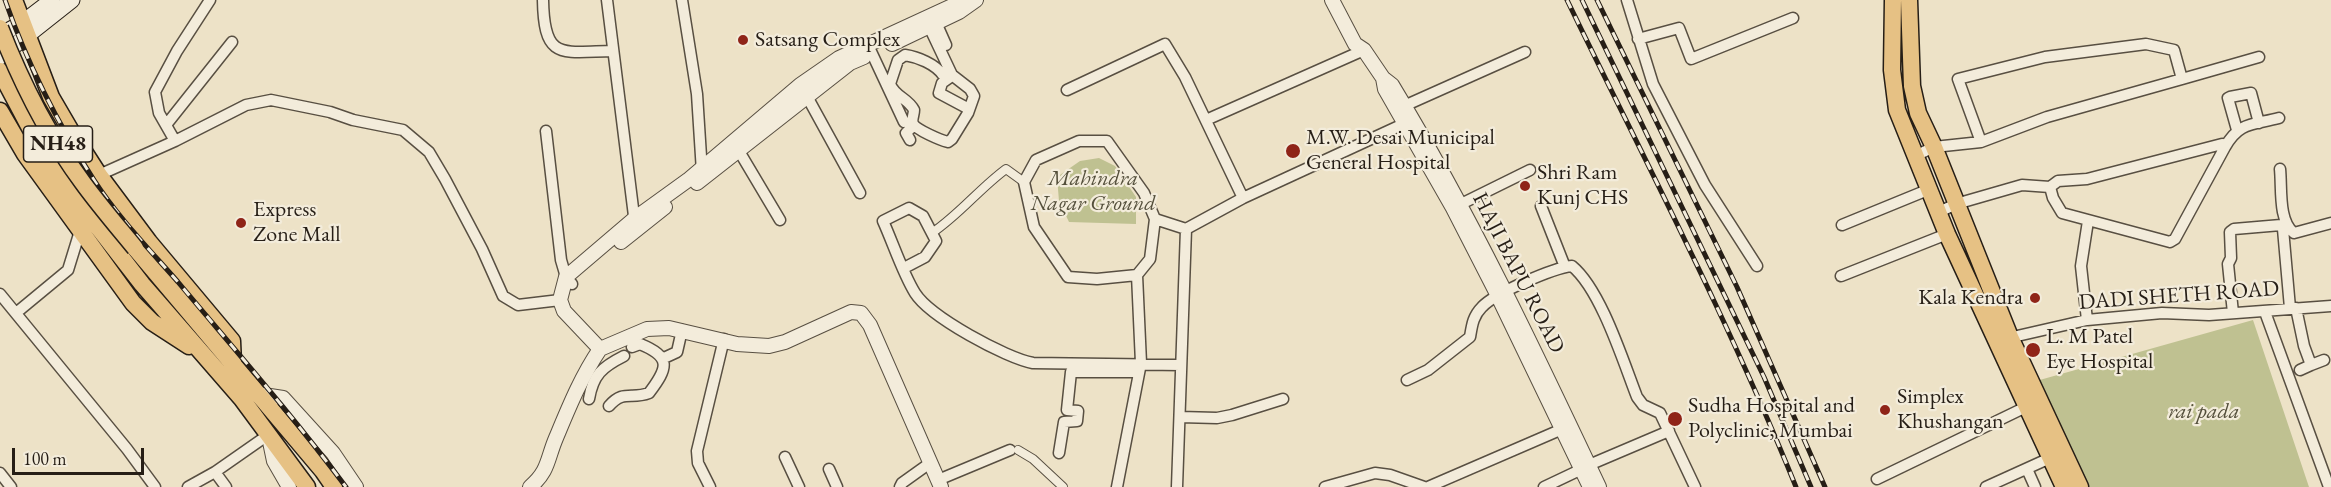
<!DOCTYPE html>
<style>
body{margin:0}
#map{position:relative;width:2331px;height:487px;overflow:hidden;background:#ede2c7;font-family:"EB Garamond",serif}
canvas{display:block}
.scale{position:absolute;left:12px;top:448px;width:132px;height:27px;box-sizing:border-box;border:3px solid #261e16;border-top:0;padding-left:8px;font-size:18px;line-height:21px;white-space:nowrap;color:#261e16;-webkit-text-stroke:4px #f3ecdb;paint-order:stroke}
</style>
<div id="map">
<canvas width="2331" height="487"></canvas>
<div class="scale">100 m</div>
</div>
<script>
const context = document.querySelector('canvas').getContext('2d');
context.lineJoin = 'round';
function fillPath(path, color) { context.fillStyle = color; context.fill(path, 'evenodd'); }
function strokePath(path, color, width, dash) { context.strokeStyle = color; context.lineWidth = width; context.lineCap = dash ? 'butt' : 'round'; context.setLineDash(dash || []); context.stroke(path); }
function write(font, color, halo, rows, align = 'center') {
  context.font = font + ' "EB Garamond",serif'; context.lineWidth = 4.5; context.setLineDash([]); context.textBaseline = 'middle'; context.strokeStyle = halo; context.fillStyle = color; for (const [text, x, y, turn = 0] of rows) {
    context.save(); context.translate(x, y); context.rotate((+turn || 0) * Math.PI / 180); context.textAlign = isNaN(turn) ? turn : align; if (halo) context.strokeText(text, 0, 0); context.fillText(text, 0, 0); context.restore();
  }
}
const green = new Path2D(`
 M1099,158L1115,166L1136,197V224L1069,222L1059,201L1057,177L1080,161Z
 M2253,320L2309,487H2085L2029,383Z`);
const pedestrian = new Path2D(`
 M932,233C960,214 979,189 1006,169L1024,182
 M1018,450L1033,459L1063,487`);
const minor = new Path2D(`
 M543,0C544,61 561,52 613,51
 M607,0L635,224
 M682,0L697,94L702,172
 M1627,0L1653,84L1705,185L1757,266
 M934,18L946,45
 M926,20L952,75L970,89L974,96L968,113L952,139L948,142C940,140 917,130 913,124C911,120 914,115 914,110C908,98 895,97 890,84L898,60L905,55C918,57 935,64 943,75
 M1638,39L1679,28L1691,59L1793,18
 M868,45L904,122
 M952,76L942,83L939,93L969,109
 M2182,79L2259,57
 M1067,90L1165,44L1185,77L1243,198
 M804,91L860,193
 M1404,106L1525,52
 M1206,120L1364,50
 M166,125L232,42
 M2237,130L2228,98L2230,97L2251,93L2259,123
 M546,131L561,260L566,277L572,284
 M910,140L906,133L914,125
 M175,141L159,113L155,92L177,51L210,0
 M1079,141H1107L1144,193L1155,219L1150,259L1137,275L1097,279L1068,277L1034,227L1024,182L1036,160Z
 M736,146L780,220
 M2225,147C2239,122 2252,125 2279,118
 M1915,156L1934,147L1981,142L2047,117L2182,79L2174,50L2146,44L2045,57L1958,79L1981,142
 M2280,169C2282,188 2278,221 2294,233L2331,223
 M99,175L175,141L246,105L271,100L330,112L353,120L403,130L429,152L445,179L482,249L503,296L518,305L560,300
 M1541,206L1565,267
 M1453,208L1530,170
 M1939,212L1956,204L2022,185L2050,187L2053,198L2062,213L2170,242L2175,239L2225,147L2222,144L2087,179L2058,181L2050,187
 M1155,219L1186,229
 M1842,225L1930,189
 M904,268L925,257L936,241L923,216L909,208L883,221C893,243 903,274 915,293C930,317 1006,358 1033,363L1181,365
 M1841,276L1947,234
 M0,294L127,449L155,487
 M2296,308L2304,346L2311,365L2324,360
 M2265,312L2329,487
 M16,313L68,270L80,231
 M2233,313L2228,264L2231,258L2230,232L2234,229L2281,225L2283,229L2290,308
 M2087,320L2081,266L2088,221
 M2004,339L2087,320L2162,313L2209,315L2331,306
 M664,358L677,352L682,330
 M2300,370L2311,365
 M1407,380L1428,370L1470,337C1472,325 1473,316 1482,307C1495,293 1553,268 1572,266C1601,290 1623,361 1637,397L1643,405L1660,413L1695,487
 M589,399C593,375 602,367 624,356
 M609,406C624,389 631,400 649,393C668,368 672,357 640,344L632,347
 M1180,417L1217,418L1232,415L1283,399
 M1059,453L1064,422L1077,421L1078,411L1067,410L1071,372H1139
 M785,457L799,487
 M1589,465L1669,431
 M829,469L837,487
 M2027,469L2035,487
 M215,472L268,435
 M0,473L11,487
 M1877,479L2026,407
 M938,480L1010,450
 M188,487L215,472L226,487
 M710,487L698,463L697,451L724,339
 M900,487L902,483L930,463
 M1117,487L1141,363L1137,275
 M1177,487L1186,229L1243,198L1410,121
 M1325,487L1375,473L1390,475L1424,487
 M1428,487L1567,427
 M1544,487L1582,469
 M1986,487L2050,458`);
const tertiary = new Path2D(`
 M1332,0L1355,44L1364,50L1383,78
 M892,44L959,12L976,0
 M697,183L850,63L864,57
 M621,242L665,207
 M600,349L564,311L560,300L566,277L634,219L688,180L800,85L839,58L952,6L960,0
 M600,349L647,329L669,328L737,344L769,346L785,342L851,312L861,313L870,325L941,487
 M257,394L283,398L333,453L356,487
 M269,437L274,461L289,487
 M530,487C549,471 547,459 556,438C569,407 581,377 600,349
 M1590,487L1494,288L1453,208L1385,89L1383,78L1392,85C1470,214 1535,351 1599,487`);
const secondary = new Path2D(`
 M0,35L22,23L52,0
 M0,57L72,0`);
const primary = new Path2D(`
 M1893,0L1892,70L1897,110L1947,234L2064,487
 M1909,0L1912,86L1918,113L1934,147L2010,337L2080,487`);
const trunk = new Path2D(`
 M14,0L51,97L72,133L99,175L149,242L232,341L233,364
 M0,71L49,164L142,284L242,399L307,487
 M0,111L25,154L133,303L152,322L189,346
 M135,248L323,471L334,487`);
const rail = new Path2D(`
 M5,0C27,63 58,124 94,180C117,216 149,249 178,282C235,350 293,416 346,487
 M1567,0C1645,161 1729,321 1796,487
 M1582,0L1764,377L1811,487
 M1597,0L1737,287L1825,487`);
const trunkBridge = new Path2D(`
 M0,28C21,82 48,136 83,183C99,205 117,226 135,248`);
const markers = [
 [743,40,6,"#8f2418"],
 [1293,151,8,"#8f2418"],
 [1525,186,6,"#8f2418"],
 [241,223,6,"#8f2418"],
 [2035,298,6,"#8f2418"],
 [2033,350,8,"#8f2418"],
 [1885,410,6,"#8f2418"],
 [1675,419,8,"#8f2418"]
];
const shields = [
 [58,144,69]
];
const shieldNames = [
 ["NH48",58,144]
];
const poiNames = [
 ["Satsang Complex",755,40],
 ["M.W. Desai Municipal",1306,138],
 ["General Hospital",1306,163],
 ["Shri Ram",1537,173],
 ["Kunj CHS",1537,198],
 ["Express",253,210],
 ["Zone Mall",253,235],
 ["Kala Kendra",2023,298,"right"],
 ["L. M Patel",2046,337],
 ["Eye Hospital",2046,362],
 ["Simplex",1897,397],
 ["Khushangan",1897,422],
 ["Sudha Hospital and",1688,406],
 ["Polyclinic, Mumbai",1688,431]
];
const parkNames = [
 ["Mahindra",1093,179],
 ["Nagar Ground",1093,204],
 ["rai pada",2204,412]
];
const streetNames = [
 ["HAJI BAPU ROAD",1518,273,63],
 ["DADI SHETH ROAD",2179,296,-4]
];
fillPath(green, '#bfc191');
strokePath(pedestrian, '#584f42', 10);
strokePath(minor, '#584f42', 13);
strokePath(tertiary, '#584f42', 16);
strokePath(secondary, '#261e16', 17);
strokePath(primary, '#261e16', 19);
strokePath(trunk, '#261e16', 19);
strokePath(pedestrian, '#f3ecdb', 8);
strokePath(minor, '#f3ecdb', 10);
strokePath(tertiary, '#f3ecdb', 14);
strokePath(secondary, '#f3ecdb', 15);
strokePath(primary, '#e6c184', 16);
strokePath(trunk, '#e6c184', 16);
strokePath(rail, '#261e16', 5);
strokePath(rail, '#f3ecdb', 3, [9]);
strokePath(trunkBridge, '#261e16', 19, []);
strokePath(trunkBridge, '#e6c184', 16);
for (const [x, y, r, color] of markers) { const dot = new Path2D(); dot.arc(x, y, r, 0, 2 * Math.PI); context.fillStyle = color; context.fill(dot); strokePath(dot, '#f3ecdb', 2); }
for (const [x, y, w] of shields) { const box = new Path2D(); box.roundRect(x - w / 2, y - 18, w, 36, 4.5); context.fillStyle = '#f3ecdb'; context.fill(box); strokePath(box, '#261e16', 1.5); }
write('bold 21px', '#261e16', null, shieldNames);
write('22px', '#261e16', '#f3ecdb', poiNames, 'left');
write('italic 22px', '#544f3b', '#f3ecdb', parkNames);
write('22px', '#261e16', '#f3ecdb', streetNames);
</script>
